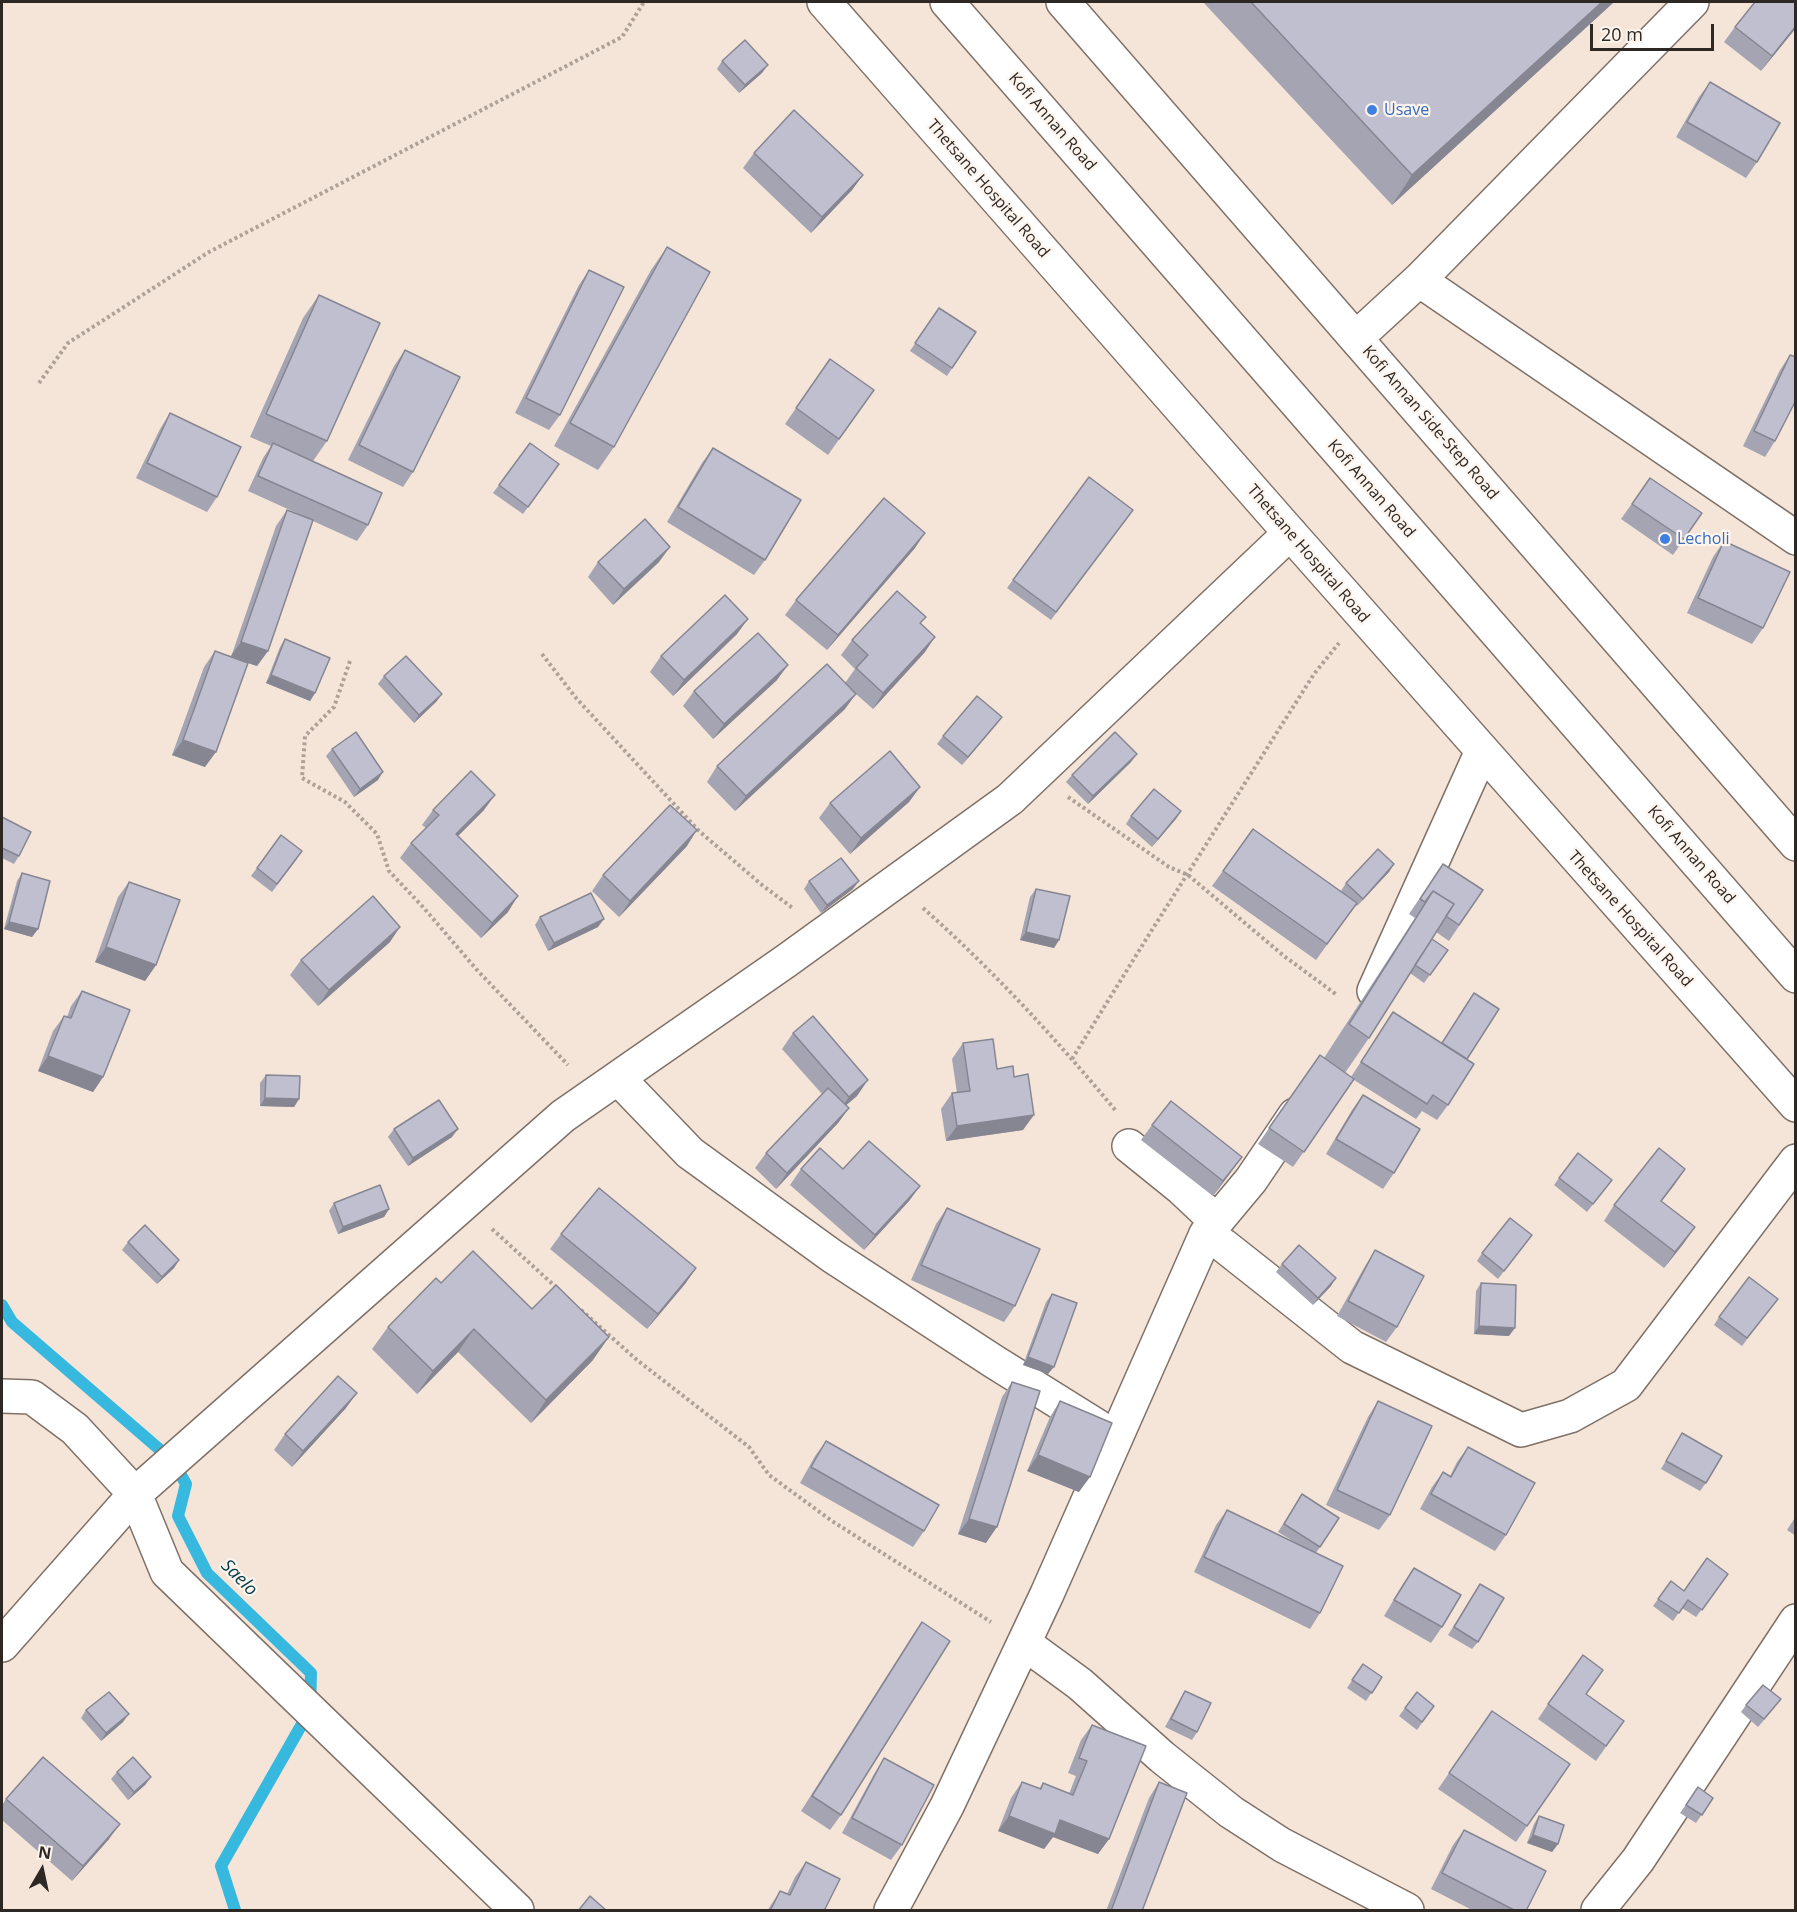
<!DOCTYPE html>
<style>
body{margin:0}
#map{position:relative;width:1797px;height:1912px;overflow:hidden;background:#f5e5d9;font-family:"Open Sans",sans-serif}
canvas{display:block}
.frame{position:absolute;inset:0;border:3px solid #2e2824;pointer-events:none}
.north{position:absolute;left:12px;top:1840px;width:60px;height:60px;-webkit-text-stroke:4px #fdf4ed;paint-order:stroke;rotate:9deg;font-size:16px;font-weight:700;line-height:24px;text-align:center;color:#2e2824}
.north::after{content:'';display:block;margin:auto;width:21px;height:27px;background:#2e2824;clip-path:polygon(50% 0,100% 100%,50% 72%,0 100%)}
.scale{position:absolute;left:1590px;top:24px;width:124px;height:27px;box-sizing:border-box;border:3px solid #2e2824;border-top:0;padding-left:8px;font-size:18px;line-height:21px;white-space:nowrap;color:#2e2824;-webkit-text-stroke:4px #fdf4ed;paint-order:stroke}
</style>
<div id="map">
<canvas width="1797" height="1912"></canvas>
<div class="frame"></div>
<div class="north">N</div>
<div class="scale">20 m</div>
</div>
<script>
const context = document.querySelector('canvas').getContext('2d');
context.lineJoin = 'round';
function strokePath(path, color, width, dash) { context.strokeStyle = color; context.lineWidth = width; context.lineCap = dash ? 'butt' : 'round'; context.setLineDash(dash || []); context.stroke(path); }
function fillPath(path, color) { context.fillStyle = color; context.fill(path, 'evenodd'); }
function write(font, color, halo, rows, align = 'center') {
  context.font = font + ' "Open Sans",sans-serif'; context.lineWidth = 4.5; context.setLineDash([]); context.textBaseline = 'middle'; context.strokeStyle = halo; context.fillStyle = color; for (const [text, x, y, turn = 0] of rows) {
    context.save(); context.translate(x, y); context.rotate((+turn || 0) * Math.PI / 180); context.textAlign = isNaN(turn) ? turn : align; if (halo) context.strokeText(text, 0, 0); context.fillText(text, 0, 0); context.restore();
  }
}
const stream = new Path2D(`
 M2,1305L12,1322L173,1461L186,1484L178,1516L207,1573L311,1673L310,1710L221,1866L235,1910`);
const path = new Path2D(`
 M39,383L68,343L209,252L622,37L644,2
 M542,654L576,698L699,831L762,885L794,909
 M350,661L334,707L305,736L302,778L345,802L377,834L389,871L423,907L477,970L568,1065
 M1068,797L1169,867L1188,875L1284,956L1337,995
 M923,908C993,970 1056,1039 1116,1111
 M1072,1059L1145,941L1314,674L1339,643
 M492,1229L557,1288
 M581,1310L637,1360L749,1447L769,1475L832,1521L991,1622`);
const minor = new Path2D(`
 M1419,280L1796,538
 M1356,338L1419,280L1692,2
 M1374,991L1482,751
 M618,1078L690,1153L832,1256L993,1361L1097,1426
 M1129,1146L1181,1188L1216,1221
 M1206,1234L1251,1180L1295,1115
 M2,1396L32,1397L75,1429L135,1494L167,1572L517,1910
 M1024,1643L1080,1684L1162,1757L1231,1812L1282,1845L1407,1910
 M2,1645L135,1494L563,1116L786,961L1010,799L1290,533
 M891,1910L947,1806L1047,1594L1206,1234L1223,1245L1352,1347L1521,1430L1570,1416L1626,1385L1796,1161
 M1598,1910L1638,1860L1796,1621`);
const tertiary = new Path2D(`
 M1063,2L1796,844`);
const secondary = new Path2D(`
 M824,2L1290,533L1796,1105`);
const primary = new Path2D(`
 M947,2L1796,976`);
const wall = new Path2D(`
 M1203,2H1614L1392,205Z
 M1796,2V28L1761,71L1724,42L1735,27Z
 M722,61L762,73L739,93L717,69Z
 M1710,82L1757,162L1746,178L1676,137L1699,97Z
 M754,153L863,175L852,190L811,233L743,168Z
 M667,247L614,447L598,470L554,446L651,270Z
 M589,270L560,415L549,430L515,413L579,285Z
 M319,295L327,441L313,461L368,525L357,541L313,521L268,651L257,666L248,663L205,767L172,755L204,667L215,651L231,657L276,526L287,510L301,515L248,491L263,458L271,446L250,437L303,318Z
 M939,308L976,332L947,376L910,351Z
 M405,350L413,472L403,487L348,460L394,366Z
 M1790,355L1775,441L1765,457L1743,446L1780,370Z
 M830,359L874,390L828,455L785,424Z
 M170,413L217,497L207,512L136,478L160,429Z
 M530,443L559,464L523,514L493,493Z
 M713,448L765,560L754,575L667,522L702,463Z
 M1089,477L1133,510L1051,620L1007,588Z
 M1650,478L1702,513L1673,555L1621,519Z
 M1724,541L1763,628L1752,644L1687,613L1713,557Z
 M915,548L827,650L785,615L796,600Z
 M598,562H659L613,605L588,577Z
 M921,624L925,652L873,709L848,687L845,709L735,811L707,782L717,766L845,683L855,669L841,655L852,640Z
 M737,634L673,696L650,672L661,656Z
 M285,639L315,693L310,701L266,683L280,647Z
 M384,676L442,694L436,702L414,723L378,684Z
 M777,680L713,739L683,706L694,691Z
 M1002,717L962,765L937,744L943,736Z
 M332,749L378,780L354,797L326,756Z
 M1131,762L1088,804L1066,782L1072,775Z
 M920,787L909,802L850,854L819,818L830,803Z
 M433,810H484L458,836L508,912L481,938L400,858L411,843L426,828L422,825Z
 M1181,811L1152,847L1126,824L1131,816Z
 M2,817L19,856L14,864L2,858Z
 M1253,829L1341,891L1346,883L1394,864L1389,872L1357,906L1356,905L1316,960L1212,886Z
 M281,835L297,859L272,892L251,876Z
 M687,846L619,917L592,891L603,875Z
 M1443,864L1483,890L1449,941L1436,932L1432,939L1448,950L1424,983L1410,973L1369,1038L1345,1073L1351,1077L1393,1012L1467,1059L1448,1105L1437,1120L1422,1111L1416,1119L1354,1080L1293,1167L1258,1144L1320,1055L1324,1058L1415,918L1409,914Z
 M22,873L38,929L32,937L4,929L17,881Z
 M809,881L853,889L821,913L804,889Z
 M129,882L156,965L145,981L95,962L118,897Z
 M1036,889L1059,940L1054,948L1020,940L1030,897Z
 M540,917L598,927L548,951L535,925Z
 M390,942L318,1006L290,975L301,960Z
 M82,991L103,1077L93,1092L38,1071L53,1031L64,1016L67,1017L71,1006Z
 M793,1033L857,1096L846,1105L849,1108L838,1123L776,1189L755,1168L766,1153L822,1094L782,1049Z
 M963,1043L997,1069L1023,1130L946,1141L941,1109L952,1093H957L952,1059Z
 M266,1075L299,1099L294,1107L260,1106V1083Z
 M1363,1095L1394,1173L1383,1189L1326,1154L1352,1110Z
 M1152,1125L1231,1172L1213,1196L1141,1140Z
 M394,1129L452,1137L408,1166L388,1137Z
 M801,1169L920,1186L909,1201L864,1250L790,1185Z
 M1559,1178L1612,1180L1587,1212L1554,1185Z
 M1675,1184L1661,1201L1684,1243L1664,1268L1604,1221L1614,1205Z
 M334,1203L389,1209L384,1217L338,1234L329,1211Z
 M947,1208L1015,1306L1004,1322L911,1280L936,1224Z
 M561,1234L696,1268L685,1284L647,1329L550,1249Z
 M1532,1235L1498,1279L1477,1261L1482,1253Z
 M128,1242L179,1260L174,1268L157,1284L122,1250Z
 M1375,1250L1397,1327L1386,1342L1337,1316L1365,1266Z
 M1282,1264L1331,1286L1313,1305L1276,1272Z
 M441,1283L532,1309L593,1360L531,1423L458,1352L417,1394L372,1349L388,1327Z
 M1481,1283L1509,1336L1474,1334L1476,1291Z
 M1052,1294L1048,1374L1023,1365L1046,1302Z
 M1772,1306L1742,1346L1714,1325L1719,1317Z
 M1012,1382L986,1543L958,1534L1002,1397Z
 M1060,1401L1079,1492L1027,1471L1050,1417Z
 M1378,1401L1390,1515L1379,1530L1326,1505L1368,1417Z
 M346,1408L292,1467L274,1450L285,1434Z
 M1682,1433L1706,1483L1700,1491L1661,1469Z
 M826,1441L924,1531L913,1547L800,1483L815,1456Z
 M1468,1447L1506,1535L1495,1551L1420,1509L1432,1487L1443,1472L1450,1476L1457,1462Z
 M1302,1494L1339,1518L1316,1553L1320,1613L1310,1629L1194,1572L1216,1525L1227,1510L1298,1544L1278,1532Z
 M1796,1516V1536L1787,1530Z
 M1414,1568L1442,1627L1431,1643L1384,1616L1403,1584Z
 M1728,1574L1696,1617L1682,1608L1673,1621L1653,1606L1671,1581L1684,1591Z
 M1480,1584L1478,1642L1472,1649L1448,1635Z
 M922,1622L841,1815L830,1830L801,1811L911,1638Z
 M1363,1664L1382,1677L1366,1701L1347,1688Z
 M1185,1691L1197,1732L1192,1740L1165,1727L1180,1699Z
 M1417,1692L1434,1706L1417,1730L1399,1716Z
 M1586,1694L1624,1721L1596,1761L1538,1719L1548,1704Z
 M1746,1705L1775,1707L1758,1727L1741,1712Z
 M86,1710L123,1722L101,1741L81,1718Z
 M1492,1711L1570,1764L1516,1842L1438,1789Z
 M1092,1725L1109,1839L1098,1854L1053,1837L1044,1849L998,1831L1011,1798L1022,1782L1039,1789L1043,1783L1069,1794L1076,1776L1068,1773L1081,1740Z
 M884,1758L902,1845L891,1860L842,1833L874,1774Z
 M117,1772L151,1777L145,1785L128,1800L111,1779Z
 M1159,1782L1142,1911H1106L1149,1798Z
 M1698,1787L1713,1798L1696,1823L1680,1813Z
 M6,1799L109,1839L72,1881L2,1820V1805Z
 M1539,1816L1558,1844L1552,1852L1527,1843L1534,1824Z
 M1464,1830L1526,1911H1474L1431,1889L1453,1845Z
 M806,1862L824,1911H767L780,1891L787,1894L795,1877Z`);
const shadedWall = new Path2D(`
 M1602,2H1614L1392,205L1412,175Z
 M1796,26V28L1761,71L1772,56Z
 M768,65L762,73L739,93L745,85Z
 M863,175L852,190L811,233L822,217Z
 M925,533L915,548L827,650L838,635Z
 M670,547L659,562L613,605L624,589Z
 M748,619L737,634L673,696L684,680Z
 M935,637L925,652L873,709L883,693Z
 M241,642L268,651L257,666L230,657Z
 M788,665L777,680L713,739L724,724Z
 M271,675L315,693L310,701L266,683Z
 M442,694L436,702L414,723L419,715Z
 M856,694L845,709L735,811L746,796Z
 M1002,717L996,725L962,765L968,757Z
 M183,740L216,752L205,767L172,755Z
 M1137,754L1131,762L1088,804L1093,796Z
 M383,772L378,780L354,797L360,789Z
 M920,787L909,802L850,854L861,838Z
 M495,795L484,810L445,849L456,834Z
 M1181,811L1176,819L1152,847L1158,839Z
 M697,830L687,846L619,917L630,901Z
 M1394,864L1389,872L1357,906L1363,899Z
 M859,881L853,889L821,913L827,905Z
 M518,896L508,912L481,938L492,923Z
 M604,919L598,927L548,951L554,943Z
 M9,922L38,929L32,937L4,929Z
 M400,927L390,942L318,1006L329,990Z
 M1026,932L1059,940L1054,948L1020,940Z
 M106,947L156,965L145,981L95,962Z
 M48,1056L103,1077L93,1092L38,1071Z
 M868,1080L857,1096L838,1112L849,1097Z
 M265,1098L299,1099L294,1107L260,1106Z
 M849,1108L838,1123L776,1189L787,1173Z
 M1034,1115L1023,1130L946,1141L957,1126Z
 M458,1129L452,1137L408,1166L413,1158Z
 M1242,1157L1231,1172L1213,1196L1223,1181Z
 M1685,1169L1675,1184L1650,1216L1661,1201Z
 M920,1186L909,1201L864,1250L875,1235Z
 M389,1209L384,1217L338,1234L343,1227Z
 M1695,1227L1684,1243L1664,1268L1675,1252Z
 M179,1260L174,1268L157,1284L162,1277Z
 M696,1268L685,1284L647,1329L658,1314Z
 M1336,1278L1331,1286L1313,1305L1318,1298Z
 M1479,1326L1515,1328L1509,1336L1474,1334Z
 M474,1329L458,1352L417,1394L433,1371Z
 M609,1337L593,1360L531,1423L546,1400Z
 M1028,1357L1054,1367L1048,1374L1023,1365Z
 M357,1393L346,1408L292,1467L303,1451Z
 M1038,1455L1090,1477L1079,1492L1027,1471Z
 M969,1519L997,1527L986,1543L958,1534Z
 M129,1714L123,1722L101,1741L106,1733Z
 M151,1777L145,1785L128,1800L134,1792Z
 M1009,1816L1060,1820L1109,1839L1098,1854L1053,1837L1044,1849L998,1831Z
 M120,1824L109,1839L72,1881L83,1866Z
 M1533,1835L1558,1844L1552,1852L1527,1843Z`);
const building = new Path2D(`
 M1251,2H1602L1412,175Z
 M1755,2H1796V26L1772,56L1735,27Z
 M745,40L768,65L745,85L722,61Z
 M1710,82L1780,123L1757,162L1687,122Z
 M794,110L863,175L822,217L754,153Z
 M667,247L710,272L614,447L570,423Z
 M589,270L624,287L560,415L526,398Z
 M319,295L380,323L327,441L266,414Z
 M939,308L976,332L952,368L915,343Z
 M405,350L460,377L413,472L359,445Z
 M1790,355L1796,357V400L1775,441L1754,431Z
 M830,359L874,390L839,439L796,408Z
 M170,413L241,447L217,497L147,463Z
 M273,443L382,493L368,525L258,476Z
 M530,443L559,464L528,507L499,485Z
 M713,448L801,500L765,560L678,507Z
 M1089,477L1133,510L1056,612L1013,580Z
 M1650,478L1702,513L1684,539L1632,504Z
 M884,498L925,533L838,635L796,600Z
 M287,510L313,520L268,651L241,642Z
 M645,519L670,547L624,589L598,562Z
 M1724,541L1790,572L1763,628L1698,598Z
 M897,591L926,617L920,623L935,637L883,693L856,668L868,655L852,640Z
 M725,595L748,619L684,680L661,656Z
 M758,633L788,665L724,724L694,691Z
 M285,639L330,658L315,693L271,675Z
 M215,651L248,663L216,752L183,740Z
 M406,656L442,694L419,715L384,676Z
 M827,664L856,694L746,796L717,766Z
 M977,696L1002,717L968,757L943,736Z
 M356,732L383,772L360,789L332,749Z
 M1115,732L1137,754L1093,796L1072,775Z
 M890,751L920,787L861,838L830,803Z
 M471,771L495,795L456,834L518,896L492,923L411,843L439,815L433,810Z
 M1154,789L1181,811L1158,839L1131,816Z
 M670,805L697,830L630,901L603,875Z
 M2,817L31,832L19,856L2,848Z
 M1253,829L1357,903L1327,944L1223,871Z
 M281,835L302,851L277,884L257,868Z
 M1378,849L1394,864L1363,899L1346,883Z
 M841,858L859,881L827,905L809,881Z
 M1443,864L1483,890L1459,925L1446,916L1454,904L1433,891L1425,902L1420,899Z
 M22,873L50,881L38,929L9,922Z
 M129,882L180,900L156,965L106,947Z
 M1036,889L1070,896L1059,940L1026,932Z
 M1433,891L1454,904L1369,1038L1349,1024Z
 M591,893L604,919L554,943L540,917Z
 M373,896L400,927L329,990L301,960Z
 M1432,939L1448,950L1430,975L1415,965Z
 M82,991L130,1010L103,1077L48,1056L64,1016L71,1018Z
 M1474,993L1499,1009L1467,1059L1442,1043Z
 M1393,1012L1474,1064L1448,1105L1433,1095L1427,1104L1361,1062Z
 M813,1016L868,1080L849,1097L793,1033Z
 M993,1039L997,1069L1013,1066L1014,1077L1028,1074L1034,1115L957,1126L952,1093L970,1091L963,1043Z
 M1320,1055L1354,1079L1304,1152L1269,1128Z
 M266,1075L300,1076L299,1099L265,1098Z
 M828,1088L849,1108L787,1173L766,1153Z
 M1363,1095L1420,1129L1394,1173L1336,1139Z
 M439,1100L458,1129L413,1158L394,1129Z
 M1171,1101L1242,1157L1223,1181L1152,1125Z
 M869,1141L920,1186L875,1235L801,1169L820,1148L843,1169Z
 M1659,1148L1685,1169L1661,1201L1695,1227L1675,1252L1614,1205Z
 M1578,1153L1612,1180L1593,1204L1559,1178Z
 M380,1185L389,1209L343,1227L334,1203Z
 M599,1188L696,1268L658,1314L561,1234Z
 M947,1208L1040,1249L1015,1306L921,1265Z
 M1510,1218L1532,1235L1504,1271L1482,1253Z
 M145,1225L179,1260L162,1277L128,1242Z
 M1299,1245L1336,1278L1318,1298L1282,1264Z
 M1375,1250L1424,1276L1397,1327L1348,1301Z
 M473,1251L532,1309L556,1285L609,1337L546,1400L474,1329L433,1371L388,1327L436,1278L441,1283Z
 M1749,1277L1778,1299L1747,1338L1719,1317Z
 M1481,1283L1516,1285L1515,1328L1479,1326Z
 M1052,1294L1077,1303L1054,1367L1028,1357Z
 M338,1376L357,1393L303,1451L285,1434Z
 M1012,1382L1040,1391L997,1527L969,1519Z
 M1060,1401L1112,1423L1090,1477L1038,1455Z
 M1378,1401L1432,1426L1390,1515L1337,1490Z
 M1682,1433L1722,1456L1706,1483L1666,1461Z
 M826,1441L939,1505L924,1531L811,1467Z
 M1468,1447L1535,1483L1506,1535L1431,1494L1443,1472L1451,1477Z
 M1302,1494L1339,1518L1320,1547L1284,1524Z
 M1227,1510L1343,1566L1320,1613L1204,1557Z
 M1707,1558L1728,1574L1702,1610L1688,1600L1679,1613L1658,1599L1671,1581L1684,1591Z
 M1414,1568L1461,1595L1442,1627L1394,1600Z
 M1480,1584L1504,1598L1478,1642L1454,1627Z
 M922,1622L950,1641L841,1815L812,1796Z
 M1583,1655L1603,1670L1586,1694L1624,1721L1606,1746L1548,1704Z
 M1363,1664L1382,1677L1372,1693L1352,1680Z
 M1763,1685L1781,1699L1764,1719L1746,1705Z
 M1185,1691L1211,1703L1197,1732L1171,1719Z
 M109,1692L129,1714L106,1733L86,1710Z
 M1417,1692L1434,1706L1422,1722L1405,1708Z
 M1492,1711L1570,1764L1527,1826L1449,1773Z
 M1092,1725L1146,1746L1109,1839L1060,1820L1055,1834L1009,1816L1022,1782L1041,1789L1043,1783L1073,1795L1087,1761L1079,1758Z
 M43,1757L120,1824L83,1866L6,1799Z
 M133,1757L151,1777L134,1792L117,1772Z
 M884,1758L934,1785L902,1845L852,1818Z
 M1159,1782L1187,1793L1142,1911H1111Z
 M1698,1787L1713,1798L1702,1815L1686,1805Z
 M1539,1816L1564,1825L1558,1844L1533,1835Z
 M1464,1830L1546,1871L1526,1911H1516L1442,1873Z
 M806,1862L840,1879L824,1911H770L780,1891L790,1895Z
 M590,1896L607,1911H578Z`);
const markers = [
 [1372,110,6,"#3f7fe0"],
 [1665,539,6,"#3f7fe0"]
];
const shopNames = [
 ["Usave",1384,110],
 ["Lecholi",1677,539]
];
const streetNames = [
 ["Kofi Annan Road",1052,122,49],
 ["Thetsane Hospital Road",988,189,49],
 ["Kofi Annan Side-Step Road",1430,423,49],
 ["Kofi Annan Road",1371,489,49],
 ["Thetsane Hospital Road",1308,554,49],
 ["Kofi Annan Road",1691,855,49],
 ["Thetsane Hospital Road",1630,919,48]
];
const waterNames = [
 ["Saelo",239,1578,45]
];
strokePath(stream, '#37b8df', 12);
strokePath(minor, '#7f7167', 36);
strokePath(tertiary, '#7f7167', 36);
strokePath(secondary, '#7f7167', 36);
strokePath(primary, '#7f7167', 36);
strokePath(path, '#ada198', 4, [3, 3]);
strokePath(minor, '#fff', 33);
strokePath(tertiary, '#fff', 33);
strokePath(secondary, '#fff', 33);
strokePath(primary, '#fff', 33);
fillPath(wall, '#a4a4b3');
fillPath(shadedWall, '#868692');
fillPath(building, '#bfbfd0');
strokePath(building, '#868692', 1.5);
for (const [x, y, r, color] of markers) { const dot = new Path2D(); dot.arc(x, y, r, 0, 2 * Math.PI); context.fillStyle = color; context.fill(dot); strokePath(dot, '#fdf4ed', 2); }
write('16px', '#366cbe', '#fdf4ed', shopNames, 'left');
write('16px', '#2e2824', '#fdf4ed', streetNames);
write('italic 18px', '#003b4b', '#fdf4ed', waterNames);
</script>
